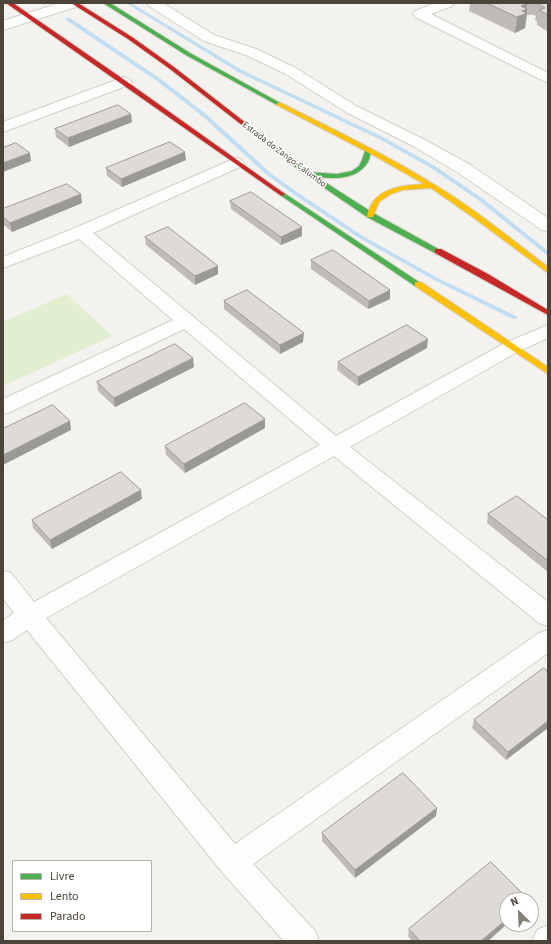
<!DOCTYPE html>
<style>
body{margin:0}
#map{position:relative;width:551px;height:944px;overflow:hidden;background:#f4f2ee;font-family:"Source Sans 3",sans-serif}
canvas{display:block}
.frame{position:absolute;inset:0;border:4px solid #4b4439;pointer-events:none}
.legend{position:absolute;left:12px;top:860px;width:140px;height:72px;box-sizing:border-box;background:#fff;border:1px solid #b7b4b0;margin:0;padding:5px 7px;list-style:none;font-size:12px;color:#4b4439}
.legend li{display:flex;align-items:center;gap:8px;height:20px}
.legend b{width:20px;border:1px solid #b7b4b0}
.north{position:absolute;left:499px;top:892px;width:40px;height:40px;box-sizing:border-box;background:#fff;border:1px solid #b7b4b0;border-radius:50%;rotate:336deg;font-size:11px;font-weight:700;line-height:16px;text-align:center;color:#4b4439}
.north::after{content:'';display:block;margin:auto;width:14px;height:18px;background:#868178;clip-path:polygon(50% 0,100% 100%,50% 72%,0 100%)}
</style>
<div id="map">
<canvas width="551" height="944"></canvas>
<div class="frame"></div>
<ul class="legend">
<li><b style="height:5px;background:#4caf50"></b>Livre</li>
<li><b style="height:5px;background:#ffc107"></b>Lento</li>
<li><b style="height:5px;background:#c62828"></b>Parado</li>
</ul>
<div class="north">N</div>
</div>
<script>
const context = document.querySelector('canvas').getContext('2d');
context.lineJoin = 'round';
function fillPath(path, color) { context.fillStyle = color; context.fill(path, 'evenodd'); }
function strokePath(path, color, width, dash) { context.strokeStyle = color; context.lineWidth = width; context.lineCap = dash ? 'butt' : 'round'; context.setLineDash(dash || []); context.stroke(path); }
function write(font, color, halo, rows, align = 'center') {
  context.font = font + ' "Source Sans 3",sans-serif'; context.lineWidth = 3; context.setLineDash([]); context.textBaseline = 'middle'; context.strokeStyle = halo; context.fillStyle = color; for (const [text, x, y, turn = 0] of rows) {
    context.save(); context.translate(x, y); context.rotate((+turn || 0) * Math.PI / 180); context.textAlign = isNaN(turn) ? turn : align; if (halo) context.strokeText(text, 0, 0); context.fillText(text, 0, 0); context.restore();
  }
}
const green = new Path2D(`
 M67,294L112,336L3,386V322Z`);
const stream = new Path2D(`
 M41,3H46V4L44,5Z
 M126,3H131L242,70L385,138L435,166L482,198L548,251V256L478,200L431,168L381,140L238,72Z
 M66,18H70L161,79L206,114L272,174L300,194L363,236L436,277L518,317L515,319H513L432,279L359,238L296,196L268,176L202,116L157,81L66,20Z`);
const street = new Path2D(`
 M60,3H81L79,6L3,30V21Z
 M147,3H163L214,35L256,49L296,68L356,106L425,140L469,164L548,218V231L542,230L457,172L413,146L346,112L286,74L246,55L204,41L149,6Z
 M435,3H454L452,6L431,14L548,73V83L415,17L413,14L415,11Z
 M124,77L129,79L132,82L129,85L3,132V122Z
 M236,158L242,160L244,163L242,166L93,233L336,436L505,343L548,325V338L519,351L350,447L548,602V626L539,623L334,456L46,618L235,844L539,633L548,630V653L253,864L315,931L319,941H284L222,872L27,630L12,640L3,643V621L14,613L3,598V571L11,573L34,602L320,445L184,329L10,412L3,414V399L173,320L79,239L3,268V257L75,228Z
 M548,925V941H532L537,930Z`);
const fast = new Path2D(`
 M103,3H110L190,53L282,104L277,105L186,55Z
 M258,133L309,172L337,174L352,171L359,166L362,160L366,148H370C371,152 370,158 368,162C357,180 336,179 317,177L373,213L442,251L441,253H435L367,217L304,174L256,136V134Z
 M282,192L284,193L422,284L418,286H415L280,195V193Z`);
const slow = new Path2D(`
 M277,103H281C333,129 385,154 435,185C475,209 511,239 548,267V273L474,218L431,188L403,190L391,194L379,202L373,217H367C367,213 369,209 371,205C381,187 405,185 424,184L373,155L277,105Z
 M415,282H421L548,367V374L415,286Z`);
const jam = new Path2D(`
 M6,3H13L126,81L285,194L282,196L280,195Z
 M71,3H78L132,37L174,67L260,134V136H256L170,69L128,39Z
 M435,249H441L488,274L548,310V315L435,253Z`);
const wall = new Path2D(`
 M470,3H548V32L537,25V21L535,20L536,16L534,15H527L525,28L515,33L469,11Z
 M132,122L69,147L56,137L55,129Z
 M186,160L122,187L107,176L106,168Z
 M230,201L302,236L281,245L231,209Z
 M82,203L12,232L3,224V209Z
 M145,237L218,274L195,285L146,245Z
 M311,260L390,290V299L368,309L311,269Z
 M224,301L303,342L280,354L224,309Z
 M427,348L358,386L337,370L338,362Z
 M194,367L115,407L98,391L97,382Z
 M265,428L185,473L166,455L165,446Z
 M142,499L52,549L33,528L32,520Z
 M488,514L548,520V572L487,523Z
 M548,672L506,760L472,728L474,720Z
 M436,816L355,878L322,841V833Z
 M507,924L488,941H412L408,936L409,929Z`);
const shadedWall = new Path2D(`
 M521,3L527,4L526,9H527V13L525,28L515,33L517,17Z
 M131,114L132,122L69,147L68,138Z
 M185,152L186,160L122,187L121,179Z
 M30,153L31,161L3,172V163Z
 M81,194L82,203L12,232L10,223Z
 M302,227V236L281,245V237Z
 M218,266V274L195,285V276Z
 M390,290V299L368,309L369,301Z
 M304,333L303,342L280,354V345Z
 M428,339L427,348L358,386V377Z
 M193,358L194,367L115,407L114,398Z
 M265,419V428L185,473L184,464Z
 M70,421L71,430L3,465V455Z
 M141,490L142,499L52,549L50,540Z
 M548,721V728L506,760L508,752Z
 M437,808L436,816L355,878V870Z
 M507,919V924L488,941H481Z`);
const building = new Path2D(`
 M487,3H525L527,4L521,6L527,9L522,11L527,13L517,17Z
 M541,3H548V15L539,10L545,8L538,4Z
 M118,105L131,114L68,138L55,129Z
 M170,142L185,152L121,179L106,168Z
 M16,143L30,153L3,163V148Z
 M67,184L81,194L10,223L3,217V209Z
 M251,192L302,227L281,237L230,201Z
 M168,227L218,266L195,276L145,237Z
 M333,250L390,290L369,301L311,260Z
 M247,290L304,333L280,345L224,301Z
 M407,325L428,339L358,377L338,362Z
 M175,344L193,358L114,398L97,382Z
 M245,403L265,419L184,464L165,446Z
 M53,405L70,421L3,455V429Z
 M121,472L141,490L50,540L32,520Z
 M517,496L548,520V561L488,514Z
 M544,668L548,672V721L508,752L474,720Z
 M403,773L437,808L355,870L322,833Z
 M491,862L529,900H507V919L481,941H420L409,929Z`);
const farStreetnames = [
 ["Estrada do Zango-Calumbo",284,155,37]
];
fillPath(green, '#e1eecf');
fillPath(stream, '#c0ddf1');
strokePath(street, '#d2d0cb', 2);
strokePath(fast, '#d3cfc5', 2);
strokePath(slow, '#d3cfc5', 2);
strokePath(jam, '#d3cfc5', 2);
fillPath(street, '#fdfdfc');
fillPath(fast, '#4caf50');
fillPath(slow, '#ffc107');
fillPath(jam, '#c62828');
fillPath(wall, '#bfbcb8');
fillPath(shadedWall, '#9b9996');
fillPath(building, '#dedbd6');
strokePath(building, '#9b9996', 1);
write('9px', '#4b4439', '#fff', farStreetnames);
</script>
